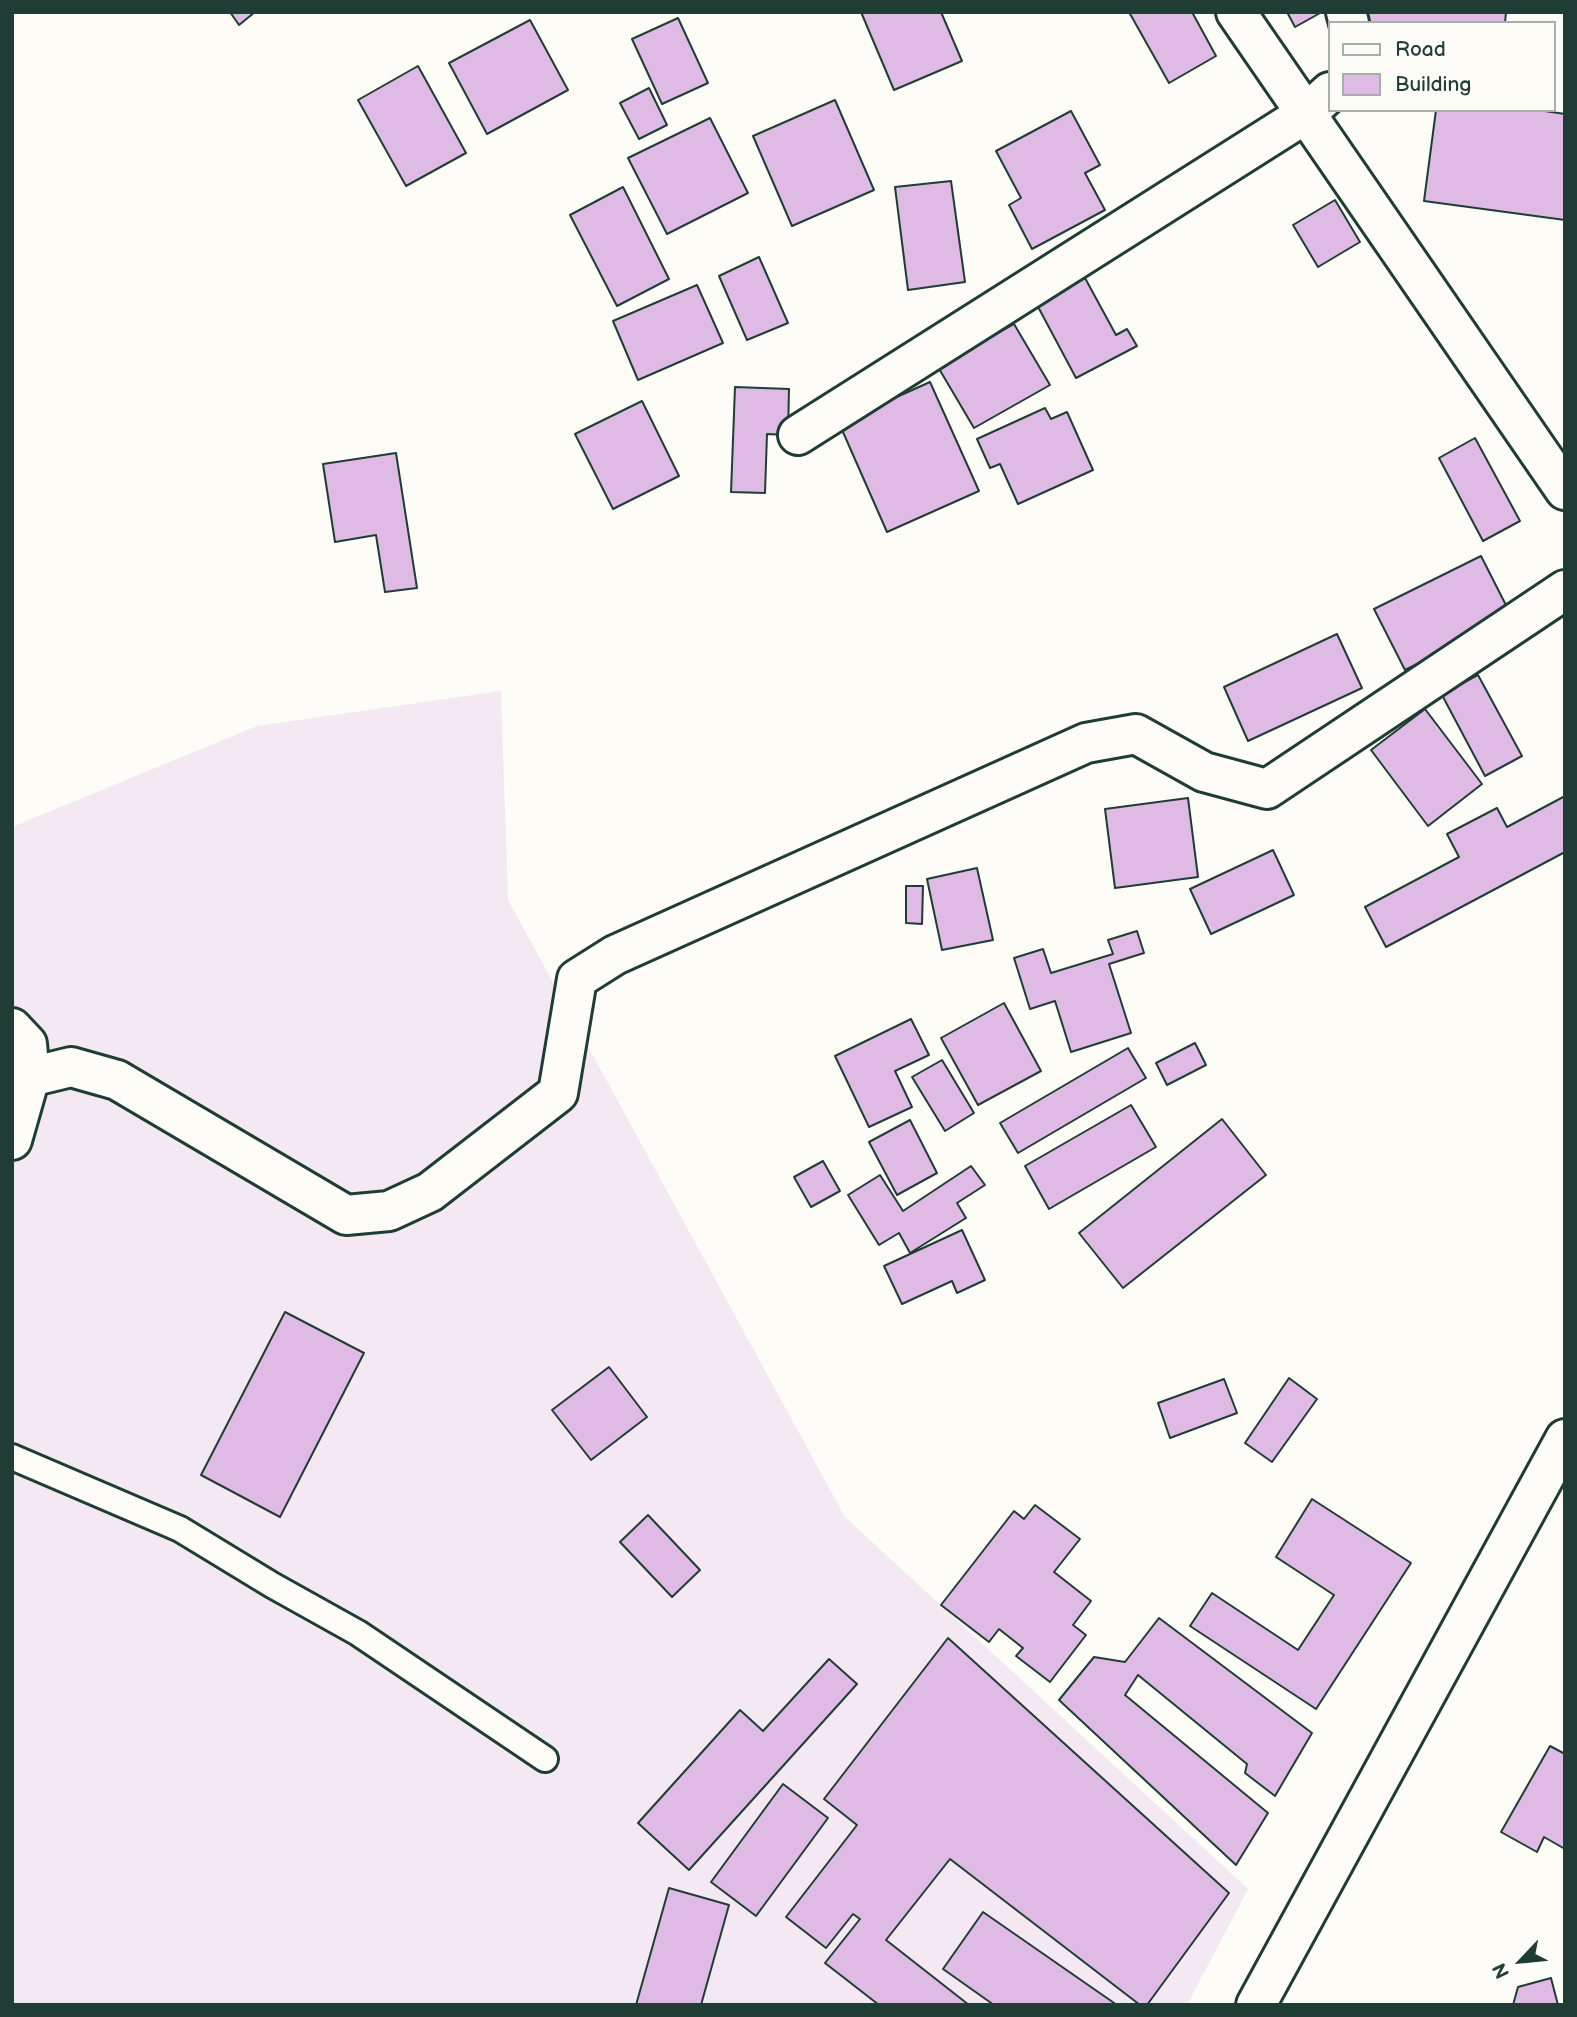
<!DOCTYPE html>
<style>
body{margin:0}
#map{position:relative;width:1577px;height:2017px;overflow:hidden;background:#fdfcf7;font-family:"Balsamiq Sans",sans-serif}
canvas{display:block}
.frame{position:absolute;inset:0;border:14px solid #1f3d34;pointer-events:none}
.legend{position:absolute;left:1328px;top:21px;width:228px;height:91px;box-sizing:border-box;background:#fdfcf7;border:2px solid #a4b0a9;margin:0;padding:9px 12px;list-style:none;font-size:21px;color:#1f3d34}
.legend li{display:flex;align-items:center;gap:14px;height:35px}
.legend b{width:35px;border:2px solid #a4b0a9}
.north{position:absolute;left:1486px;top:1926px;width:70px;height:70px;-webkit-text-stroke:5px #fdfcf7;paint-order:stroke;rotate:244deg;font-size:19px;font-weight:700;line-height:28px;text-align:center;color:#1f3d34}
.north::after{content:'';display:block;margin:auto;width:24px;height:32px;background:#1f3d34;clip-path:polygon(50% 0,100% 100%,50% 72%,0 100%)}
</style>
<div id="map">
<canvas width="1577" height="2017"></canvas>
<div class="frame"></div>
<ul class="legend">
<li><b style="height:9px;background:#fdfcf7"></b>Road</li>
<li><b style="height:19px;background:#dfbae5"></b>Building</li>
</ul>
<div class="north">N</div>
</div>
<script>
const context = document.querySelector('canvas').getContext('2d');
context.lineJoin = 'round';
function fillPath(path, color) { context.fillStyle = color; context.fill(path, 'evenodd'); }
function strokePath(path, color, width, dash) { context.strokeStyle = color; context.lineWidth = width; context.lineCap = dash ? 'butt' : 'round'; context.setLineDash(dash || []); context.stroke(path); }
const built = new Path2D(`
 M501,691L508,900L845,1517L1248,1889L1187,2005H12V827L257,726Z`);
const building = new Path2D(`
 M230,12H255L239,25Z
 M861,12H941L962,61L894,90Z
 M1129,12H1192L1216,56L1169,83Z
 M1287,12H1322L1295,27Z
 M1365,12H1506L1505,23H1364Z
 M678,18L708,83L662,104L632,39Z
 M530,20L568,90L487,134L449,63Z
 M418,66L466,153L406,186L358,100Z
 M649,88L667,125L639,139L620,103Z
 M835,100L874,190L792,226L753,136Z
 M1436,110H1538L1565,114V220L1424,201Z
 M1071,111L1100,165L1085,173L1105,210L1032,249L1009,205L1021,198L996,151Z
 M710,118L748,193L667,234L628,158Z
 M951,181L965,282L908,290L895,187Z
 M623,187L669,279L617,306L570,215Z
 M1335,200L1360,242L1318,267L1293,225Z
 M759,257L788,323L747,340L719,276Z
 M1085,278L1116,335L1127,329L1137,346L1076,378L1036,303Z
 M697,285L723,343L638,380L613,321Z
 M1014,324L1050,385L974,428L938,367Z
 M930,382L979,491L887,532L839,423Z
 M735,387L789,389L788,435L767,434L765,493L731,492Z
 M642,401L679,476L613,509L575,434Z
 M1045,408L1051,419L1067,412L1093,470L1018,504L1000,464L990,468L977,439Z
 M1475,438L1520,521L1483,541L1439,458Z
 M396,453L417,588L385,592L376,535L335,542L323,464Z
 M1481,556L1512,617L1405,670L1374,609Z
 M1337,634L1362,688L1248,741L1224,687Z
 M1478,675L1522,756L1485,776L1442,695Z
 M1425,709L1482,784L1428,826L1371,750Z
 M1565,796V852L1386,947L1365,907L1459,857L1447,834L1497,808L1507,827Z
 M1188,798L1198,877L1115,888L1105,809Z
 M1273,850L1294,895L1211,934L1190,889Z
 M977,868L993,940L942,950L927,879Z
 M906,886H923L922,924L906,923Z
 M1137,931L1144,953L1109,964L1131,1033L1071,1052L1055,1001L1030,1009L1014,958L1043,949L1051,973L1113,954L1108,940Z
 M1004,1003L1041,1071L978,1105L941,1038Z
 M911,1019L929,1055L895,1071L912,1107L869,1127L835,1056Z
 M1195,1043L1206,1065L1167,1085L1156,1063Z
 M1128,1048L1146,1078L1018,1153L1000,1123Z
 M942,1060L974,1113L945,1131L912,1077Z
 M1131,1105L1156,1147L1049,1209L1025,1166Z
 M1222,1119L1266,1175L1123,1288L1079,1233Z
 M910,1120L937,1173L897,1195L869,1142Z
 M823,1161L840,1191L811,1207L794,1177Z
 M971,1166L985,1185L957,1203L966,1218L910,1253L899,1233L879,1245L848,1195L880,1175L903,1211Z
 M962,1230L985,1280L957,1293L952,1281L902,1304L884,1266Z
 M285,1312L364,1353L280,1517L201,1475Z
 M609,1367L647,1417L591,1460L552,1410Z
 M1289,1378L1317,1399L1272,1462L1245,1443Z
 M1224,1379L1237,1413L1170,1438L1158,1403Z
 M1312,1499L1411,1563L1316,1709L1190,1626L1212,1593L1298,1650L1334,1595L1276,1557Z
 M1035,1505L1080,1539L1054,1572L1091,1601L1073,1625L1086,1635L1050,1682L1016,1656L1023,1648L999,1629L989,1642L941,1605L1014,1511L1024,1519Z
 M648,1515L700,1570L672,1597L620,1542Z
 M1159,1618L1312,1733L1275,1796L1245,1773L1247,1764L1138,1675L1125,1695L1268,1813L1236,1865L1059,1700L1094,1657L1125,1662Z
 M948,1638L1229,1893L1147,2005H1140L950,1859L886,1940L969,2005H879L825,1963L860,1919L853,1914L826,1948L786,1917L857,1825L824,1799Z
 M829,1659L857,1684L689,1870L638,1823L740,1710L763,1731Z
 M1550,1746L1565,1754V1849L1544,1837L1537,1852L1501,1832Z
 M783,1784L828,1818L756,1916L711,1882Z
 M669,1888L729,1905L701,2005H636Z
 M983,1912L1117,2005H994L943,1969Z
 M1551,1978L1558,2005H1513L1518,1987Z`);
const service = new Path2D(`
 M12,1457L180,1529L272,1585L358,1633L545,1759`);
const minor = new Path2D(`
 M1346,12L1349,23
 M798,435L1307,113L1330,92
 M12,1028L27,1044L30,1077L12,1140
 M30,1077L71,1067L117,1080L346,1215L389,1211L430,1192L558,1093L577,979L615,955L1086,743L1136,734L1204,772L1267,789L1565,590`);
const tertiary = new Path2D(`
 M1236,12L1565,490`);
const secondary = new Path2D(`
 M1256,2005L1565,1439`);
fillPath(built, '#f4e8f2');
fillPath(building, '#dfbae5');
strokePath(building, '#1f3d34', 2);
strokePath(service, '#1f3d34', 30);
strokePath(minor, '#1f3d34', 44);
strokePath(tertiary, '#1f3d34', 44);
strokePath(secondary, '#1f3d34', 44);
strokePath(service, '#fdfcf7', 24);
strokePath(minor, '#fdfcf7', 38);
strokePath(tertiary, '#fdfcf7', 38);
strokePath(secondary, '#fdfcf7', 38);
</script>
